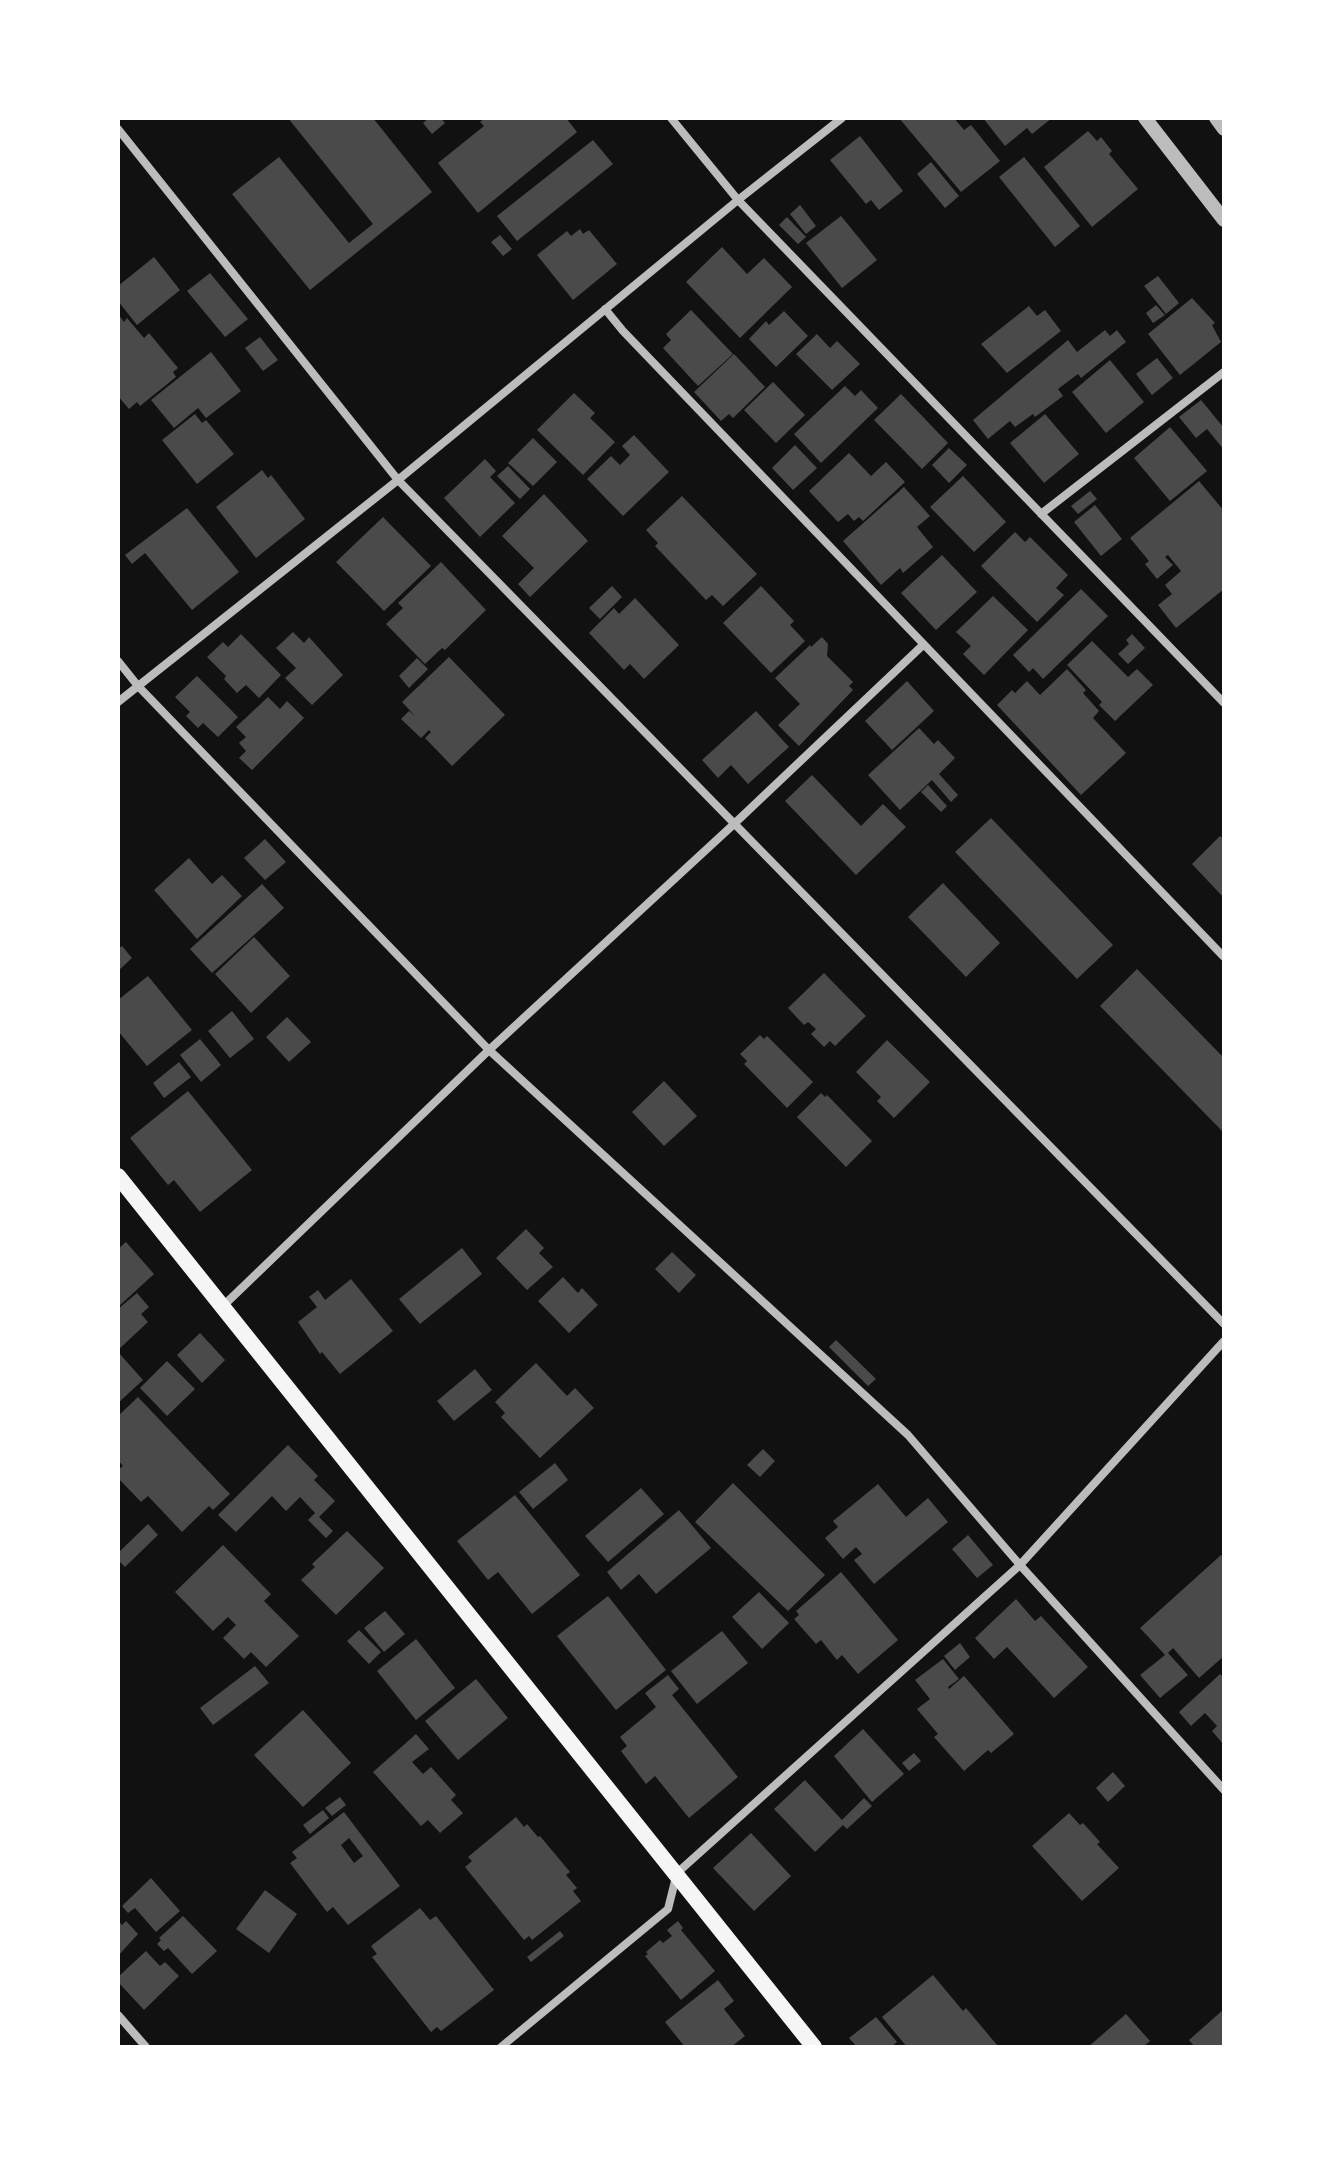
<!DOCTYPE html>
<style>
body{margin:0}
#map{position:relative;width:1342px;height:2165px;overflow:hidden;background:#111;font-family:"Space Grotesk",sans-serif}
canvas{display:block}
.frame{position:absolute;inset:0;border:120px solid #fff;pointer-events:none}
</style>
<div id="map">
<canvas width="1342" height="2165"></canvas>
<div class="frame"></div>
</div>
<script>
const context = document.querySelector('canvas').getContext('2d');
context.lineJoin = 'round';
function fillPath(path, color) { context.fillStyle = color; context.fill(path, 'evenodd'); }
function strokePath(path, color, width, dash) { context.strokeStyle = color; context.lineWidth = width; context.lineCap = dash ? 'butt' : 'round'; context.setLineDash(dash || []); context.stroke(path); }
const building = new Path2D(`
 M288,118H373L432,192L310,290L232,194L279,157L349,243L373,224Z
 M429,118H441L445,123L432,134L423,123Z
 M485,118H566L577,132L478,213L438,163L484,126L480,122Z
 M899,118H954L964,130L971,125L1000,161L961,192Z
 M983,118H1052L1032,134L1027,128L1005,146Z
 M1088,131L1097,141L1101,137L1112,151L1109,154L1138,189L1092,227L1044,167Z
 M860,136L903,191L879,210L871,200L866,204L830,160Z
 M593,140L613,164L517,241L497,216Z
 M1024,157L1080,226L1055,247L999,177Z
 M931,162L959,196L945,208L917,174Z
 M800,205L816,226L806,234L790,214Z
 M841,216L877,260L842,288L806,243Z
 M787,217L806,237L798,244L779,225Z
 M580,229L583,234L589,230L617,264L573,300L537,255L567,231L571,236Z
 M500,235L512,249L503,256L491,242Z
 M722,247L747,274L764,258L792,287L740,338L686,282Z
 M154,257L180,290L137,325L118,301V286Z
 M210,273L248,319L225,337L187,291Z
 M1158,276L1179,303L1166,314L1144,286Z
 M1192,298L1215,323L1212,325L1221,342L1180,375L1148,334Z
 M1156,305L1165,315L1153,323L1146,313Z
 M1029,306L1037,316L1045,310L1061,331L1007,373L981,344Z
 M691,310L733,354L698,386L663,348L671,340L666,334Z
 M784,311L808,336L776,367L749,339L766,321L769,325Z
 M118,314L124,322L127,318L144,338L149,333L178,368L173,372L176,377L140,406L137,402L129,409L118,396Z
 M1105,330L1110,336L1117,330L1126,342L1081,378L1078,374L1058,389L1063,396L1035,417L1033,414L1015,427L1010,421L988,439L973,420L1068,340L1077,352Z
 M817,334L830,348L837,341L860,364L832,390L796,354Z
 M260,337L278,360L263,371L245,348Z
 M211,352L241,391L206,418L198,408L174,428L151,400Z
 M734,354L765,387L733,418L729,414L721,421L694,392Z
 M1157,358L1173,378L1152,395L1136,374Z
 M1110,360L1144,402L1106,433L1072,392Z
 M773,382L805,415L776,443L744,410Z
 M845,386L855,396L861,390L878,408L821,463L794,434Z
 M574,393L595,413L590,418L615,442L583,475L537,430Z
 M901,394L948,443L922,469L874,420Z
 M1201,400L1224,428V450L1207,429L1196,438L1179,417Z
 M195,414L202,423L206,420L234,454L197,484L162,440Z
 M1045,414L1079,454L1044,483L1010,443Z
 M1170,427L1207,471L1170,501L1134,458Z
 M634,435L669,472L623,516L587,479L611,456L620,465L630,455L622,446Z
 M533,438L557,462L533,486L508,463Z
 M795,445L817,468L793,490L772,468Z
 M949,448L967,465L949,483L932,465Z
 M849,453L871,476L886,462L905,482L863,521L859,517L854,521L848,514L838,522L809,491Z
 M485,459L496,471L490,477L515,503L480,537L444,498Z
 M508,466L530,489L520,499L497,476Z
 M262,470L268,478L271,475L305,519L256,558L216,507Z
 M963,476L1006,522L974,552L930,507Z
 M1199,481L1224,511V589L1176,628L1158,605L1172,594L1165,585L1181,571L1168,555L1165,557L1173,565L1157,579L1145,564L1149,561L1130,538Z
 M904,487L930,516L917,527L933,547L903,573L900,568L881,585L843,541Z
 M1090,491L1097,499L1078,514L1071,506Z
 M544,494L588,541L530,597L518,584L534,568L502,536Z
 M682,496L757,574L723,606L712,595L706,600L655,546L658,543L646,530Z
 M1095,505L1122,539L1101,556L1074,522Z
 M187,508L239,572L192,610L145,553L132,564L125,555Z
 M383,517L431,566L384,611L336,562Z
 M1015,532L1025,542L1030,537L1068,575L1056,588L1064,595L1037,622L981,566Z
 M942,555L977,592L936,630L901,593Z
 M441,562L486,610L445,650L442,648L425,664L386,624L403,608L398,603Z
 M612,586L622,597L600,619L589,608Z
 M761,586L794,621L790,625L805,641L771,673L723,623Z
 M1081,589L1108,616L1043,679L1033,668L1029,672L1013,655Z
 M993,596L1028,630L984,675L963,654L971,646L956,632Z
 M635,598L679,645L644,679L630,664L624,670L589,633L614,608L619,614Z
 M293,632L304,643L309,637L343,675L312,705L285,678L296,668L276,648Z
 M241,634L281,675L259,698L246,685L237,693L224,679L226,676L207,657L223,642L228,647Z
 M1132,634L1145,648L1128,664L1118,654L1129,644L1126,640Z
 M822,637L828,644L827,656L853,682L849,686L853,690L799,746L778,725L800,704L775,678L810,645L811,647Z
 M1092,641L1128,677L1137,669L1153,685L1115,721L1099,705L1102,702L1067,665Z
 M449,657L505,715L452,766L425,738L431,732L429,730L421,738L401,719L409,711L415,716L402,702Z
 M417,658L428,669L409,688L399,676Z
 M1067,669L1086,690L1083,693L1099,711L1093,718L1126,753L1081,795L997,705L1012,690L1015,693L1027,681L1040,695Z
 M197,676L238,717L218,737L203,723L198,728L186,716L190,712L175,697Z
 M907,681L934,711L892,750L865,721Z
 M268,697L280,709L287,701L304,718L252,770L239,758L246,751L239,743L246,737L236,727Z
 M756,711L789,747L748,784L731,765L718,778L702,760Z
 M919,728L934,744L938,740L955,758L939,774L958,795L951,802L932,780L900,810L868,775Z
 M812,775L861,826L883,804L906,827L856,875L785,801Z
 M928,785L947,806L941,812L921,792Z
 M991,818L1113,945L1077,979L955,852Z
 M1220,836L1224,840V898L1192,864Z
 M265,839L286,862L265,880L244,858Z
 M189,858L212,884L222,875L242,896L197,939L154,890Z
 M943,883L1000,943L966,977L908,917Z
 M262,884L284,908L212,973L190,949Z
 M254,937L290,976L251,1013L215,974Z
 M122,946L132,958L118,971V949Z
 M1137,969L1224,1058V1133L1100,1006Z
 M824,973L866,1016L835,1046L830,1041L824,1047L811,1034L816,1029L808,1022L804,1025L788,1008Z
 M148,976L192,1030L147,1066L118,1031V1000Z
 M232,1011L254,1039L230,1058L208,1031Z
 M287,1017L311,1042L289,1062L266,1037Z
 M760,1035L764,1039L767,1036L813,1082L787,1108L744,1064L747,1061L740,1054Z
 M200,1039L221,1065L201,1082L180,1055Z
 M887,1040L930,1082L894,1118L877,1101L881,1097L856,1072Z
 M179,1062L191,1077L164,1098L153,1083Z
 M664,1081L697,1116L664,1146L632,1112Z
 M188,1091L252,1170L200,1212L174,1180L168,1185L130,1138Z
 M821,1093L825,1097L827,1095L872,1141L846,1167L797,1117Z
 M526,1229L544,1248L539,1253L553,1267L527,1290L496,1258Z
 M126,1242L154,1274L118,1307V1249Z
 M462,1248L482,1274L420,1324L399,1299Z
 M672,1252L696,1275L679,1293L655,1269Z
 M563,1277L578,1293L582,1288L598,1305L569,1333L538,1301Z
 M351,1279L393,1331L340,1374L322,1352L320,1354L298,1322L317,1307L309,1297L318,1290L325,1300Z
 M137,1293L149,1307L141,1314L148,1322L118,1350V1309Z
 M200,1333L225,1360L202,1383L177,1355Z
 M836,1340L876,1379L868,1386L829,1347Z
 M118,1352L143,1380L118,1403Z
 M167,1361L195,1389L167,1416L140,1388Z
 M536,1363L567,1396L575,1388L594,1408L540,1458L501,1417L505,1413L495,1402Z
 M475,1369L492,1390L454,1421L437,1401Z
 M138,1397L230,1494L213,1510L209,1506L182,1532L148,1496L141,1502L118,1478V1470L123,1466L118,1460V1416Z
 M288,1445L318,1476L314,1480L335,1501L319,1517L333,1531L326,1538L308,1520L315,1513L300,1497L286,1511L272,1496L236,1532L218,1515Z
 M763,1449L775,1461L760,1477L747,1465Z
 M555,1463L568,1480L533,1509L519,1492Z
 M733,1483L825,1575L788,1611L695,1522Z
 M878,1484L906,1517L928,1498L948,1522L874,1584L854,1560L862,1554L856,1547L843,1559L825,1538L838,1527L833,1521Z
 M641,1488L664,1514L608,1562L585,1536Z
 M515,1495L580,1575L532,1614L498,1572L488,1580L457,1541Z
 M679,1510L711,1548L656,1594L639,1574L621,1590L607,1572Z
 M148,1524L158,1535L125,1567L118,1560V1553Z
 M347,1531L384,1568L336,1615L301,1580L315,1567L312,1564Z
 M968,1535L993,1565L977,1578L952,1549Z
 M223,1545L271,1594L264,1601L299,1636L266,1667L251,1652L244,1659L223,1638L236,1625L228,1617L213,1631L175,1592Z
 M1221,1555L1224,1558V1656L1199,1678L1173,1648L1168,1653L1188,1675L1160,1698L1140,1675L1165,1655L1140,1628Z
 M841,1572L898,1640L858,1674L842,1655L837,1660L821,1640L816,1644L794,1619L799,1615L796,1611Z
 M759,1592L789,1623L762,1649L732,1617Z
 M608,1596L666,1670L616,1710L557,1636Z
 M1016,1599L1035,1621L1041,1616L1088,1667L1054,1698L1007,1647L994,1659L975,1638Z
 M385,1611L405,1634L384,1652L364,1628Z
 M359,1630L381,1652L369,1664L347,1641Z
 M722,1631L748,1663L697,1704L671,1671Z
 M416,1639L455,1688L416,1720L377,1671Z
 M960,1643L970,1657L955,1670L944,1656Z
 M943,1659L959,1679L948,1687L949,1689L964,1676L1014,1734L991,1753L988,1750L964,1771L934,1737L938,1734L917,1709L930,1699L915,1680Z
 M255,1666L269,1683L213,1725L200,1708Z
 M1220,1674L1224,1678V1745L1212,1731L1217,1726L1205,1713L1191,1726L1179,1712Z
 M668,1675L679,1689L672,1695L738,1777L689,1818L655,1776L646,1784L621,1751L627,1746L620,1737L656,1707L645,1693Z
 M476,1679L508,1718L458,1760L425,1721Z
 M303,1710L351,1763L303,1807L254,1755Z
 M863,1729L904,1774L872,1802L834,1756Z
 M416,1734L429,1749L412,1762L423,1774L431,1767L456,1795L451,1800L463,1813L440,1833L428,1820L421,1826L373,1772Z
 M914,1753L921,1761L909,1771L902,1763Z
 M1113,1772L1125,1786L1108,1802L1096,1788Z
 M805,1780L842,1820L864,1798L872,1806L847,1829L843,1825L815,1852L774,1809Z
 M340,1797L346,1805L332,1816L325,1808Z
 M323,1810L329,1818L310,1834L303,1825Z
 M344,1812L400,1886L348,1925L333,1907L327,1912L290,1863L297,1858L292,1852ZM349,1838L363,1856L354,1863L341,1845Z
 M1069,1813L1080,1825L1083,1823L1100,1842L1097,1844L1119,1868L1082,1901L1032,1846Z
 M516,1817L524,1827L527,1824L538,1837L540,1836L570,1872L566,1875L577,1888L573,1891L581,1901L532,1940L529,1936L524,1940L465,1867L472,1861L468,1857Z
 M751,1833L791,1876L754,1911L713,1868Z
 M151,1878L180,1911L156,1932L135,1908L128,1913L122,1906Z
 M265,1890L297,1914L269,1953L236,1929Z
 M420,1908L430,1920L436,1916L494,1990L441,2031L437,2027L431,2032L372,1957L377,1954L371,1946Z
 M183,1916L217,1951L192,1974L168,1948L164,1951L157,1944L161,1940L159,1938Z
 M118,1921L122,1925L126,1921L138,1934L118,1956Z
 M678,1921L683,1928L681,1930L715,1971L681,2000L645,1956L648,1954L646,1952L660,1940L663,1943L672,1936L667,1930Z
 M560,1931L564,1936L531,1962L527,1957Z
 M146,1951L160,1966L165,1962L179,1976L144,2010L118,1982V1977Z
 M933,1975L963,2011L966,2008L997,2045L907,2047L882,2017Z
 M718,1980L734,2001L724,2009L745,2036L731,2047H685L665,2022Z
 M1224,2009V2047H1195L1189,2040Z
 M1126,2014L1150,2041L1143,2047H1088Z
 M876,2017L897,2042L891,2047H857L849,2038Z`);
const minor = new Path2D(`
 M671,118L738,200L1224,703
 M118,129L398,480L1224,1324
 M605,309L623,331L1224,957
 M1041,514L1224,372
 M118,661L138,686L489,1050L908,1435L1020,1565L1224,1790
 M118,702L398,480L738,200L842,118
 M222,1307L489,1050L734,824L923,645
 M118,2015L146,2047
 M501,2047L668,1909L677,1873L1020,1565L1224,1341`);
const tertiary = new Path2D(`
 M1145,118L1224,220
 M1216,118L1224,129`);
const secondary = new Path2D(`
 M118,1176L814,2047`);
fillPath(building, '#4a4a4a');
strokePath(minor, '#bcbcbc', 8);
strokePath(tertiary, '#bcbcbc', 14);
strokePath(secondary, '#f5f5f5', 16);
</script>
